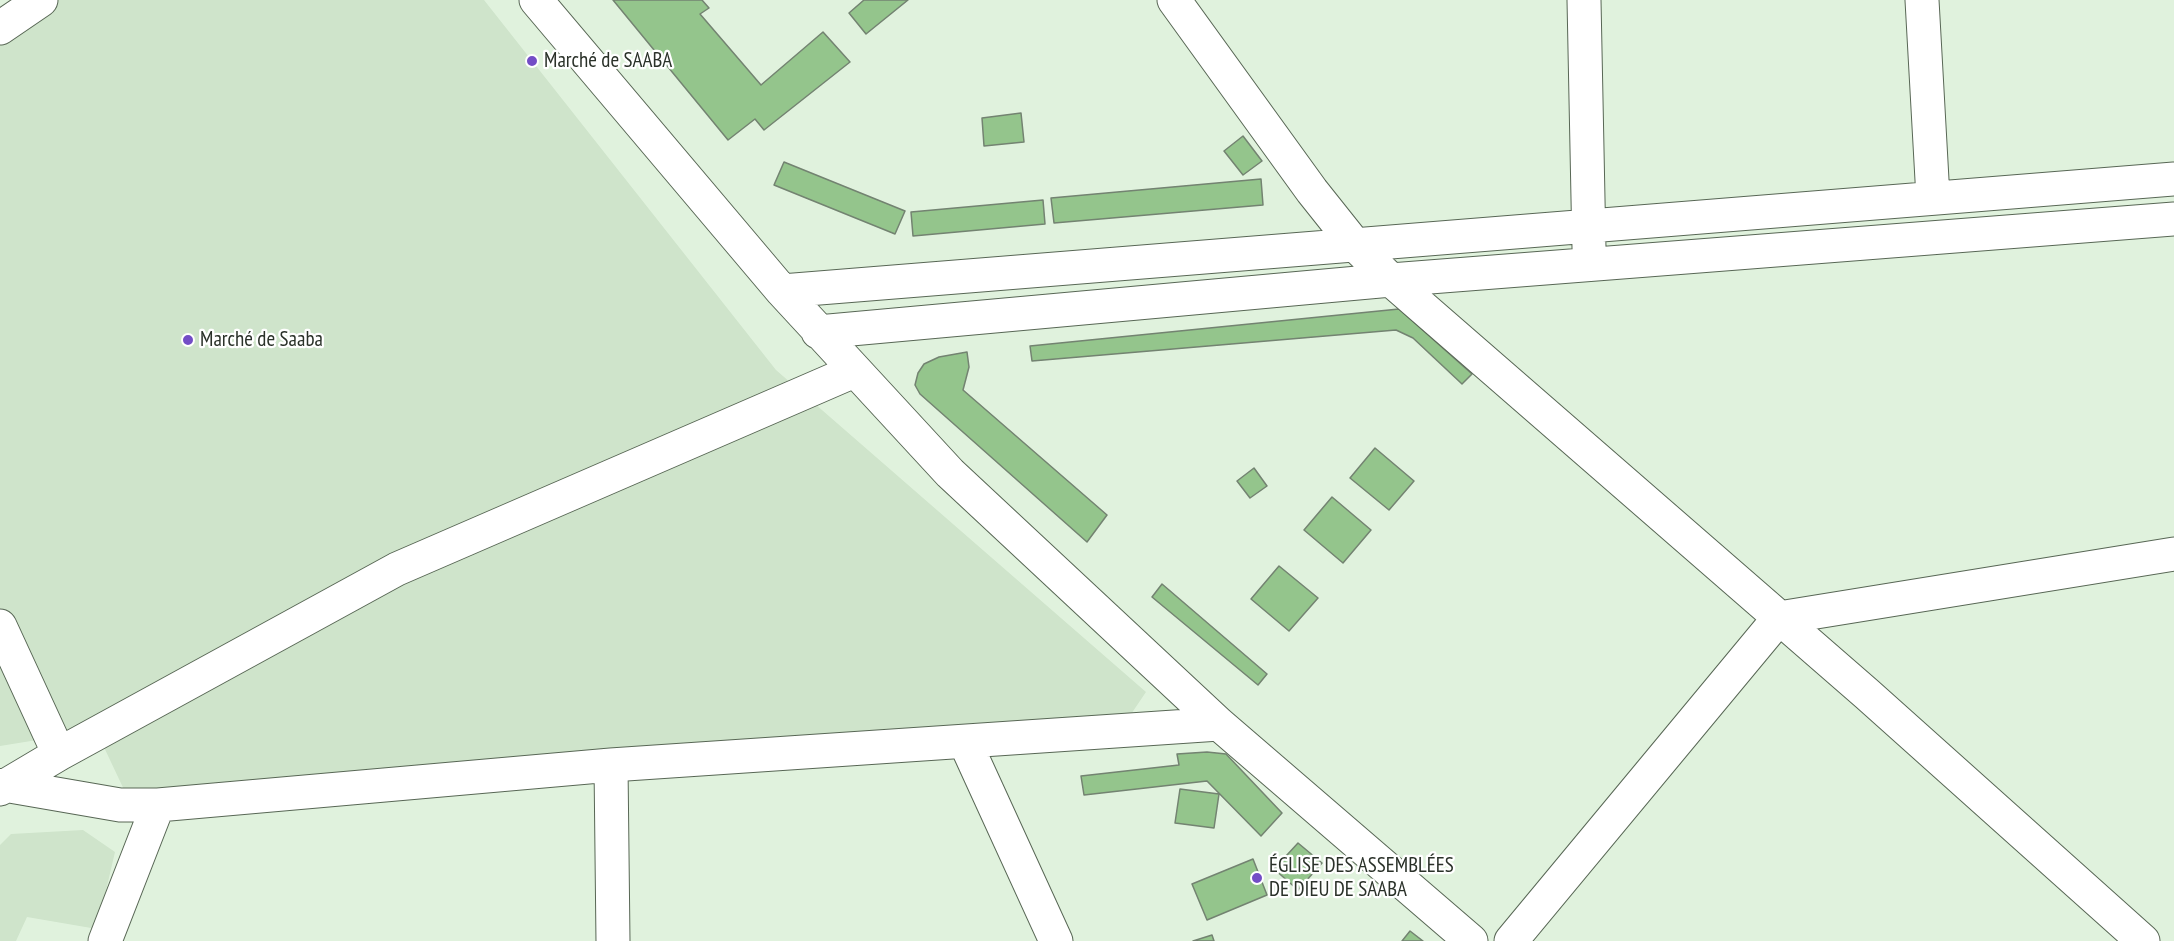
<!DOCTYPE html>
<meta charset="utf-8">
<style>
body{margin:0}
canvas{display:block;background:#e0f2dd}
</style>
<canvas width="2174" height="941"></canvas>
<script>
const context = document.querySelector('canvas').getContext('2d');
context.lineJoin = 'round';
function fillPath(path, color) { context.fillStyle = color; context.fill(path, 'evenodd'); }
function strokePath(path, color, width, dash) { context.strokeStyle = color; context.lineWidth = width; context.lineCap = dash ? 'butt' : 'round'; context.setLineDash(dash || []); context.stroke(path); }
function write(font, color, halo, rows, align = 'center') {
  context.font = font + ' "PT Sans Narrow",sans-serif'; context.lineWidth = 4.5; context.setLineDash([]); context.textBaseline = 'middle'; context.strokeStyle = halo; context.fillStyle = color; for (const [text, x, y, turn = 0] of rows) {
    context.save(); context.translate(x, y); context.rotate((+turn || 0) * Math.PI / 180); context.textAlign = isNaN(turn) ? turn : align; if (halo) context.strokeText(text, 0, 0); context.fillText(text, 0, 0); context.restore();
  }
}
const built = new Path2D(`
 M45,0H484L776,370L1146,692L1121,729L127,796L93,724L68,735L0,746V32Z
 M83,830L115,852L97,929L27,917L16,941H0V845L11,834Z`);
const building = new Path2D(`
 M613,0H702L709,8L700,14L761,85L823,32L850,62L764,130L755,119L728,140Z
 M864,0H908L866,34L849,13Z
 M1021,113L1024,142L984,146L982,118Z
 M1243,136L1262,161L1243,175L1224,151Z
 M784,162L905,211L895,234L774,185Z
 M1261,179L1263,205L1054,223L1051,198Z
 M1043,200L1045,224L913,236L911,212Z
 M1399,309L1472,374L1462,384L1413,338L1396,330L1032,361L1030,346Z
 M967,352L969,367L963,390L1107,515L1087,542L920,394L915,385L918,373L924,364L939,357Z
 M1375,448L1414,481L1389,510L1350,478Z
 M1254,468L1267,486L1250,498L1237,481Z
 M1332,497L1371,530L1343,563L1304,530Z
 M1279,566L1318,598L1289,631L1251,599Z
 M1162,584L1267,674L1258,685L1152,597Z
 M1207,752L1226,754L1282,813L1261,836L1207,781L1084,795L1081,776L1179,765L1177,754Z
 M1180,789L1219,794L1214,828L1175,823Z
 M1298,843L1322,863L1298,890L1274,869Z
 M1253,859L1267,895L1207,920L1192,884Z
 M1410,931L1423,941H1402Z
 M1212,935L1214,941H1193Z`);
const minor = new Path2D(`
 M536,0L782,291L950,473L1219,724L1471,941
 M1174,0L1312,191L1355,245L1391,280L1867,694L2143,941
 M1584,0L1589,248
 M1922,0L1933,198
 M0,28L41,0
 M782,291L2174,179
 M818,332L1391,280L2174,219
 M0,626L59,754
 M965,742L1056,941
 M611,765L613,941
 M4,785L120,805H158L611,765L1219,724
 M0,789L59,754L397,569L854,371
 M105,941L158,805
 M1511,941L1779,618L2174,554`);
const markers = [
 [532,61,6,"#734dc6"],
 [188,340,6,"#734dc6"],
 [1257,878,6,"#734dc6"]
];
const poiNames = [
 ["Marché de SAABA",544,61],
 ["Marché de Saaba",200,340],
 ["ÉGLISE DES ASSEMBLÉES",1269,866],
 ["DE DIEU DE SAABA",1269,890]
];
fillPath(built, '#cfe4cb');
fillPath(building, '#94c58c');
strokePath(building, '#738371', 1.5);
strokePath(minor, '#586755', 35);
strokePath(minor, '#fff', 33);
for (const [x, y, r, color] of markers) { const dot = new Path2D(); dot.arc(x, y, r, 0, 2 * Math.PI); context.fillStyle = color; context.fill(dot); strokePath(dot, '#fff', 2); }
write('21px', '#2a3129', '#fff', poiNames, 'left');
</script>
